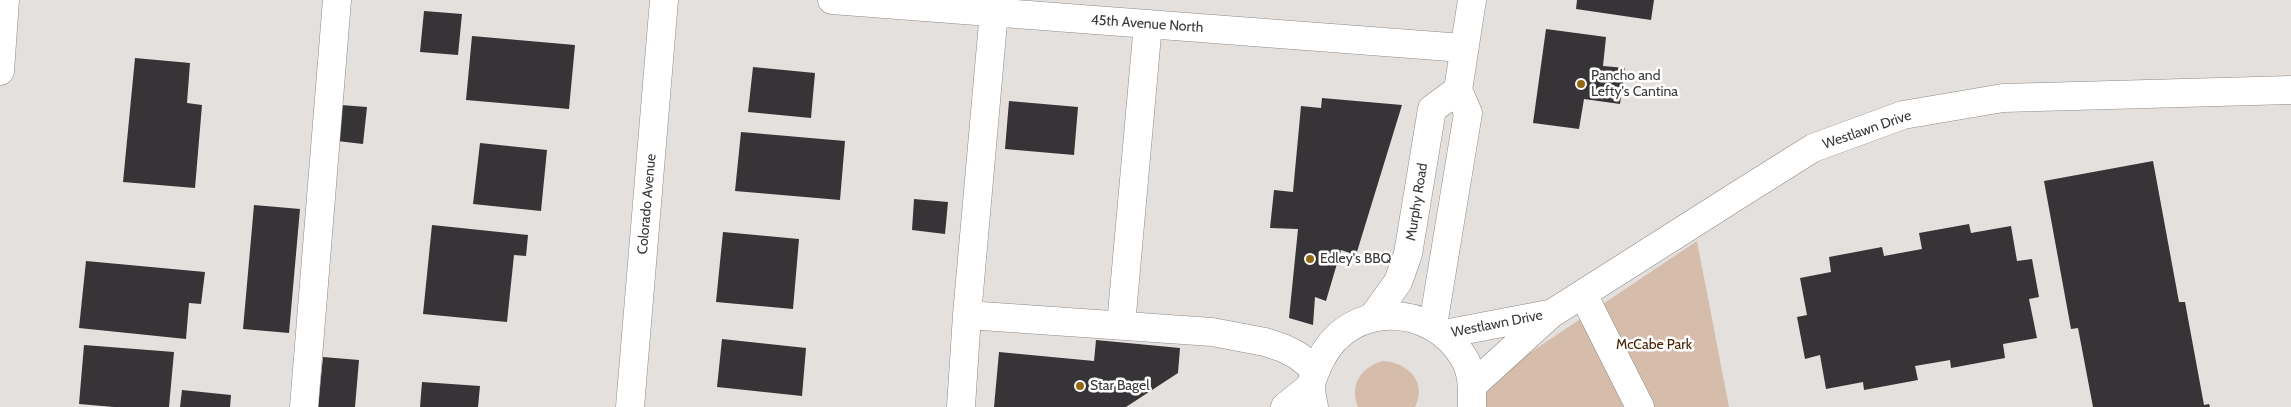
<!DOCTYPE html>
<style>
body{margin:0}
canvas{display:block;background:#e4e0dd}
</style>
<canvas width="2291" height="407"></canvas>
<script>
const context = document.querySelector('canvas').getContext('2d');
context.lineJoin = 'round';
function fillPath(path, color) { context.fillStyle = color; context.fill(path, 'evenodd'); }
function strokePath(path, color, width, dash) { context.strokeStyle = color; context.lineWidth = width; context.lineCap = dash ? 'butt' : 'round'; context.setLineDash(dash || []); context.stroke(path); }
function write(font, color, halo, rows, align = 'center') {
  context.font = font + ' Cabin,sans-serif'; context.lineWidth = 5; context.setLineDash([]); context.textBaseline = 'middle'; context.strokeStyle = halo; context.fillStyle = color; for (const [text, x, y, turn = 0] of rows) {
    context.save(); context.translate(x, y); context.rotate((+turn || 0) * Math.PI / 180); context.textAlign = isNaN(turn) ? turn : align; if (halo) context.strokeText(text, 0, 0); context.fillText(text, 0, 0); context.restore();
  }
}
const green = new Path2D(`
 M1697,241L1729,407H1471L1522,358Z
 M1383,361C1407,362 1428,382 1415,407H1358C1349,385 1361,367 1383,361Z`);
const building = new Path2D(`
 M1577,0H1654L1651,20L1576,9Z
 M424,11L462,14L458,55L420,52Z
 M1546,29L1606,37L1603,66L1625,68L1620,104L1584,99L1579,129L1533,123Z
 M472,36L575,45L569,109L466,100Z
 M135,58L190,63L187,103L202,105L195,188L123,182Z
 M753,67L815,73L811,118L748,112Z
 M1322,98L1402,105L1356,255L1341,250L1326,301L1315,297L1313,325L1289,318L1298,229L1270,228L1274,190L1293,192L1301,106L1321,108Z
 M1009,101L1078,107L1074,155L1005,149Z
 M341,105L367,107L363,144L337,141Z
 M741,132L845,141L840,200L735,191Z
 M480,143L547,150L541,211L473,204Z
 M2153,161L2179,302H2185L2204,405L2209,404L2210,407H2093L2078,328L2071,329L2044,181Z
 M914,199L948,202L945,234L912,230Z
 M254,205L300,209L289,333L243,329Z
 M1969,224L1971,233L2011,226L2017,261L2032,259L2039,297L2029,299L2037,338L2003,344L2005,358L1951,368L1950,360L1915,366L1918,380L1864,390L1863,382L1826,389L1820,355L1805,359L1797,317L1807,315L1800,278L1831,272L1829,257L1882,247L1884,256L1922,249L1919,233Z
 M432,225L528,235L526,256L514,255L507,322L423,314Z
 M723,232L799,239L793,309L716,302Z
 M86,261L205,272L201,304L189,303L186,339L79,328Z
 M722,339L806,348L802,396L717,387Z
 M1096,340L1180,348L1178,373L1126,407H994L999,352L1094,361Z
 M84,345L174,352L169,407H114L79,404Z
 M323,357L359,360L355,407H318Z
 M422,382L480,386L478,407H420Z
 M182,390L231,395L230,407H180Z`);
const minor = new Path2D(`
 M832,0L1463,48
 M0,71L5,0
 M1583,294L1640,407
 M967,315L1212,332L1265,342L1283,348L1297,355L1316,370
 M1121,325L1148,24
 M1444,334L1549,314
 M1473,385L1551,314L1735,197L1813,148L1903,115L2003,98L2291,90
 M304,407L337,0
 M630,407L664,0
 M961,407L967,315L995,0`);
const major = new Path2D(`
 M1372,318L1398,282L1408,254L1432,109L1458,90
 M1433,325L1468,113L1458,90L1472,0
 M1285,407L1311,386
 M1314,407C1313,401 1311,394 1311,388C1311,378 1317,368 1321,359C1351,300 1432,303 1464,358C1473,373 1472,391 1472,407`);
const markers = [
 [1581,84,5,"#936812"],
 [1310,259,5,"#936812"],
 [1080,386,5,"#936812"]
];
const streetNames = [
 ["45th Avenue North",1147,24,4],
 ["Westlawn Drive",1867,130,-19],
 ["Murphy Road",1417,202,-81],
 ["Colorado Avenue",647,204,-85],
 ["Westlawn Drive",1497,324,-11]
];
const poiNames = [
 ["Pancho and",1591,76],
 ["Lefty's Cantina",1591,92],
 ["Edley's BBQ",1320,259],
 ["Star Bagel",1090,386]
];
const parkNames = [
 ["McCabe Park",1654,345]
];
fillPath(green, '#d6bcaa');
fillPath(building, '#363437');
strokePath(minor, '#8e8a87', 29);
strokePath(major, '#8e8a87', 29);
strokePath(minor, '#fff', 28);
strokePath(major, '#fff', 28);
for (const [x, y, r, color] of markers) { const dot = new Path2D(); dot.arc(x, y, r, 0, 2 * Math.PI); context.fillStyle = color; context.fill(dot); strokePath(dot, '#fff', 2); }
write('14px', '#3b3938', '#fff', streetNames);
write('14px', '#3b3938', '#fff', poiNames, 'left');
write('14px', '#492303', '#fff', parkNames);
</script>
